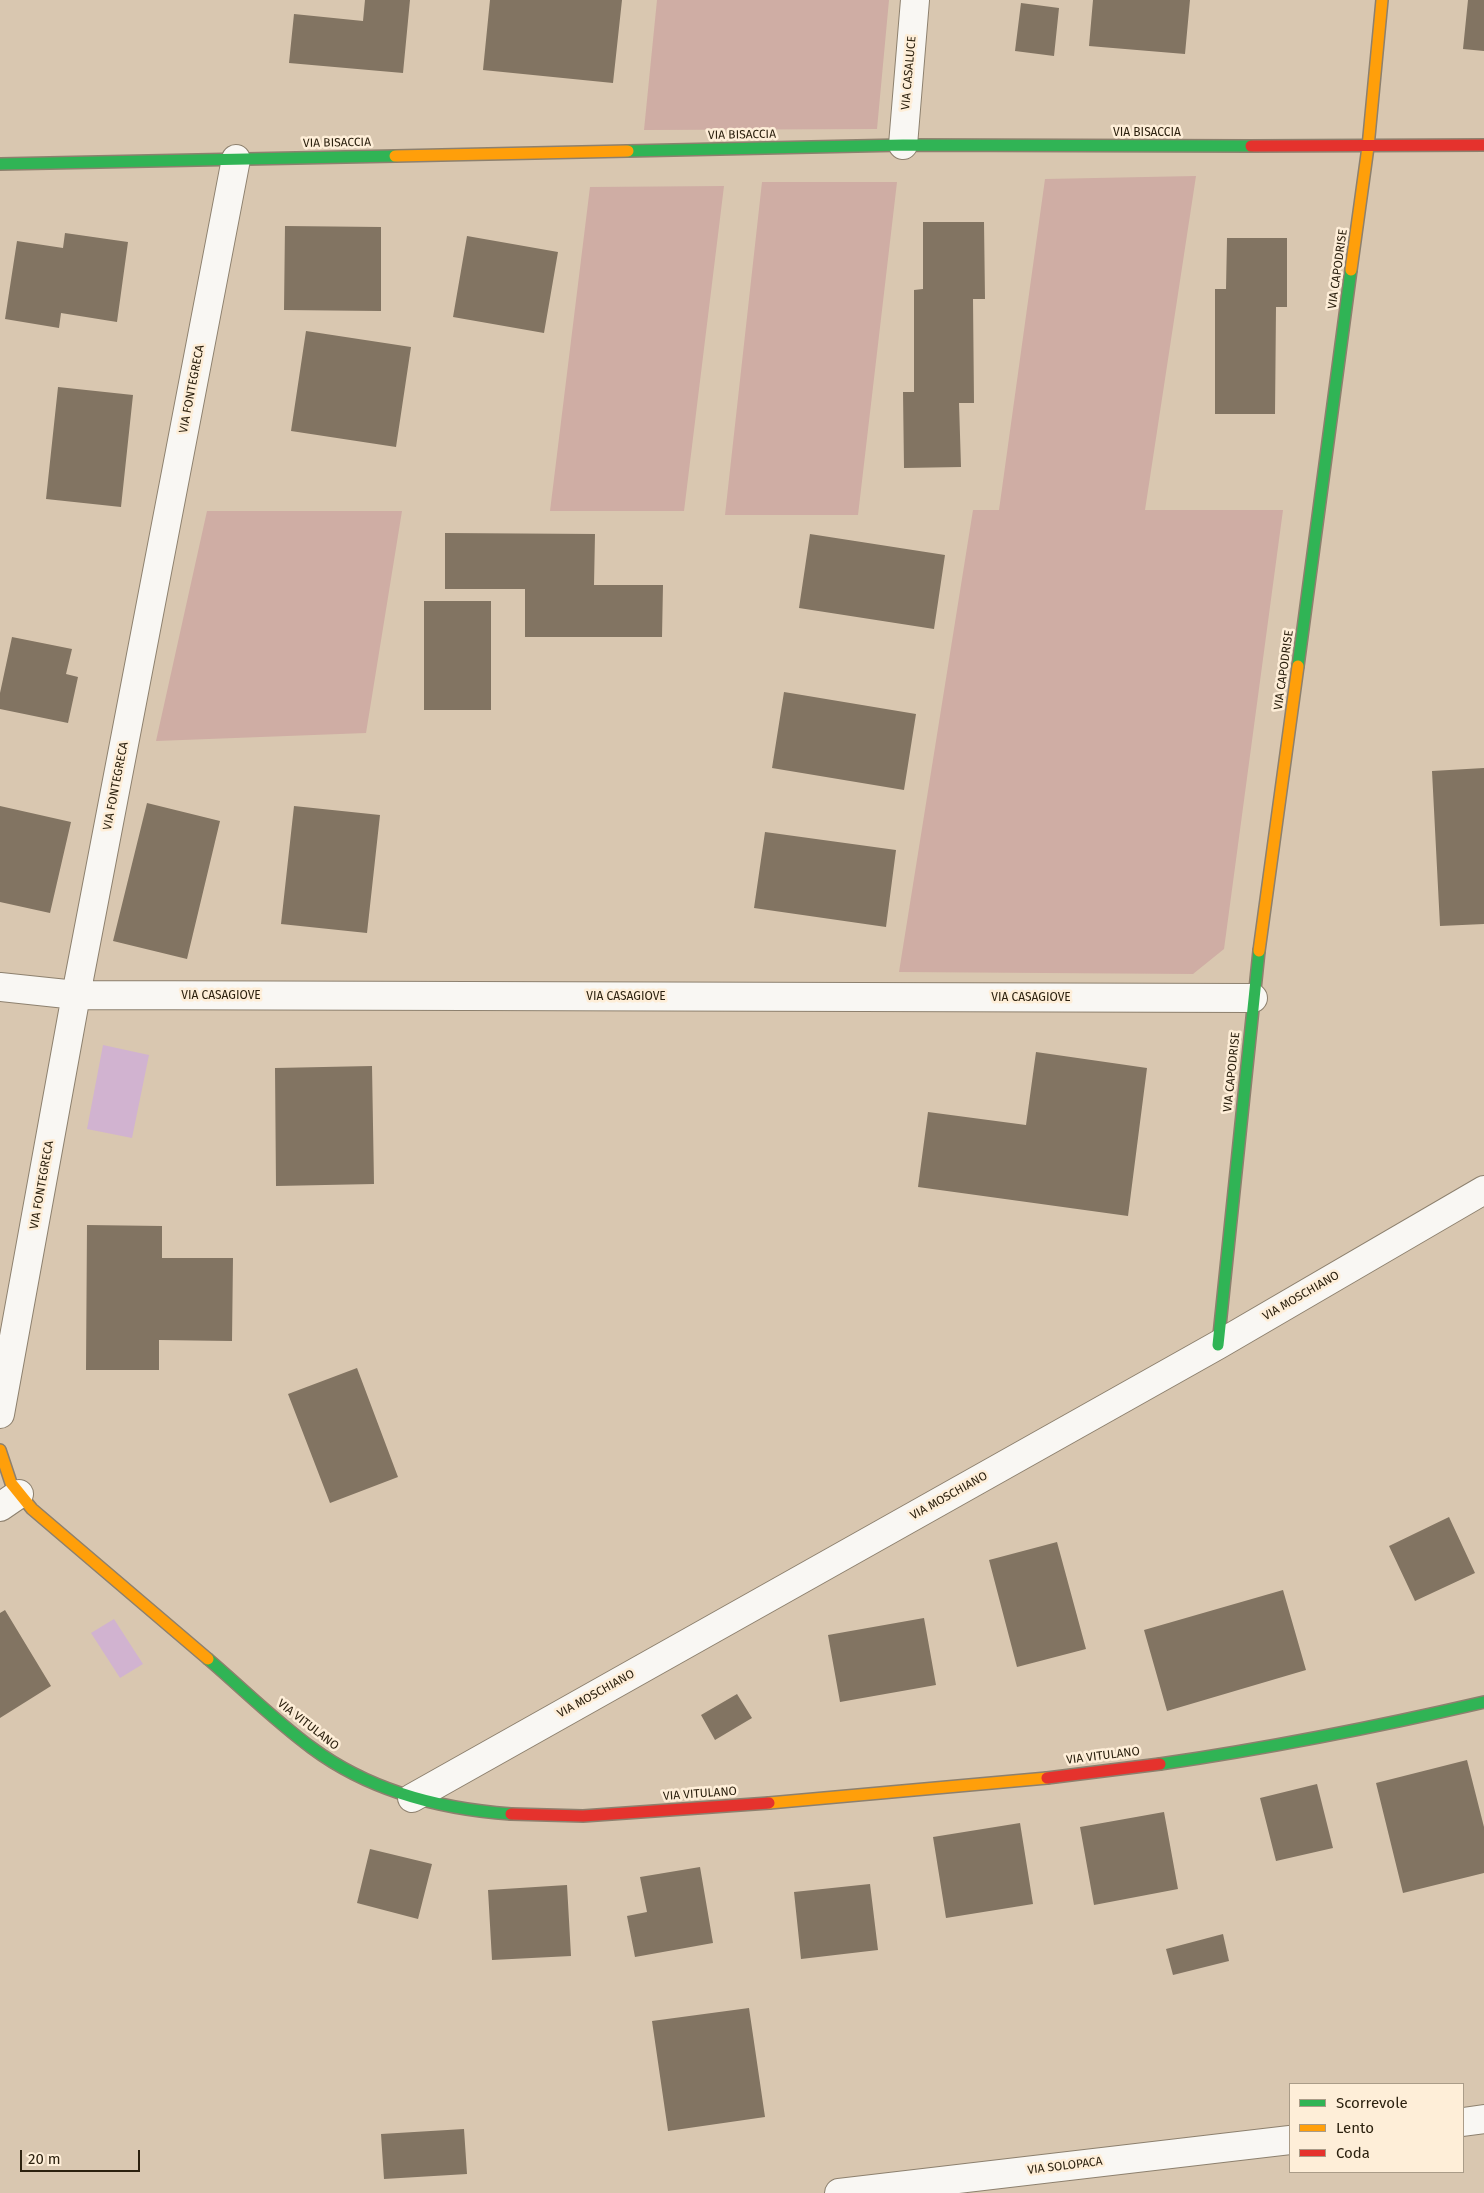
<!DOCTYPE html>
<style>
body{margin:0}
#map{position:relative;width:1484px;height:2193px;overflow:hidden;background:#d9c7b0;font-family:"Fira Sans",sans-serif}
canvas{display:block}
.legend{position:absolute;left:1289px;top:2083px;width:175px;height:90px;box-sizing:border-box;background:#feeed8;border:1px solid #aa9c88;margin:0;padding:6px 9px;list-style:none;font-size:15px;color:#2c210f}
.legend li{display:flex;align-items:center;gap:10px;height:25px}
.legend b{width:25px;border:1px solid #aa9c88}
.scale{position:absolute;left:20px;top:2150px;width:120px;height:22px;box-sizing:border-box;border:2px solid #2c210f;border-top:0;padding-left:6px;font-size:15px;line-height:18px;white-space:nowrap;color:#2c210f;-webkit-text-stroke:4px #feeed8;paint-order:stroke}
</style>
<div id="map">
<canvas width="1484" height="2193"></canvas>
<ul class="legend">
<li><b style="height:6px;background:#30b455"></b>Scorrevole</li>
<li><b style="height:6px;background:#ff9f0a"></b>Lento</li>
<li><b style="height:6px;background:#e5322d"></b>Coda</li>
</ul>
<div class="scale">20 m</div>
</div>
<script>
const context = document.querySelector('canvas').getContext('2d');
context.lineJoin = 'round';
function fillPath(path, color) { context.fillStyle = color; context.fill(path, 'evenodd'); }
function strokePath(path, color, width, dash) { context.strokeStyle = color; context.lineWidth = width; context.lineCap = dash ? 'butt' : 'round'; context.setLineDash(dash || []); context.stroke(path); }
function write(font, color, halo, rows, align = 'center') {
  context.font = font + ' "Fira Sans",sans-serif'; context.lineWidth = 5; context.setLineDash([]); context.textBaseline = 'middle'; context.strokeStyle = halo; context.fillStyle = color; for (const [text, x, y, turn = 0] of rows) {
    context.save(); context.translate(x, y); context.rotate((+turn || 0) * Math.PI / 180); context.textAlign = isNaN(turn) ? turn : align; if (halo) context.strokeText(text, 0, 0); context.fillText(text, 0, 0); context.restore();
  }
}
const green = new Path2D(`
 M657,0H889L877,129L644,130Z
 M1196,176L1145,510H1283L1224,949L1193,974L899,972L973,510H999L1045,179Z
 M762,182H897L858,515H725Z
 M724,186L684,511H550L590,187Z
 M207,511H402L366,733L156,741Z`);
const water = new Path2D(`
 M103,1045L149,1055L132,1138L87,1129Z
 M114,1619L143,1664L120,1678L91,1633Z`);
const building = new Path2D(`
 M365,0H410L403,73L289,63L294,14L363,21Z
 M490,0H622L613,83L483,70Z
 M1093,0H1190L1185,54L1089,46Z
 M1468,0H1484V51L1463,49Z
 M1021,3L1059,8L1054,56L1015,51Z
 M923,222H984L985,299H973L974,403H959L961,467L904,468L903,392H914V290L923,289Z
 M285,226L381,227V311L284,310Z
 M65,233L128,242L117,322L61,313L59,328L5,319L17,241L63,248Z
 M467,236L558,252L544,333L453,317Z
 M1227,238H1287V307H1276L1275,414H1215V289H1226Z
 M306,331L411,347L396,447L291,431Z
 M58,387L133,395L121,507L46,499Z
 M445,533L595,534L594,585H663L662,637H525V589H445Z
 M810,534L945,555L934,629L799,608Z
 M424,601H491V710H424Z
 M12,637L72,649L66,674L78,677L68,723L0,709V693Z
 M784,692L916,714L904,790L772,768Z
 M1484,768V924L1440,926L1432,771Z
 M147,803L220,821L187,959L113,941Z
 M0,806L71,822L50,913L0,902Z
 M294,806L380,815L367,933L281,924Z
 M765,832L896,850L886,927L754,908Z
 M1036,1052L1147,1068L1128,1216L918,1187L928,1112L1026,1125Z
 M372,1066L374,1184L276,1186L275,1068Z
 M87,1225L162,1226V1258H233L232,1341L159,1340V1370H86Z
 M357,1368L398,1477L330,1503L288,1394Z
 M1449,1517L1475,1573L1415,1601L1389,1546Z
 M1057,1542L1086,1649L1017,1667L989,1560Z
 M1283,1590L1306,1670L1167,1711L1144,1630Z
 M5,1610L51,1686L0,1718V1613Z
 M924,1618L936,1685L840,1702L828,1635Z
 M737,1694L752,1718L715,1740L701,1715Z
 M1467,1760L1484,1827V1873L1403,1893L1376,1783Z
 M1317,1784L1333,1848L1276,1861L1260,1798Z
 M1164,1812L1178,1889L1094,1905L1080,1827Z
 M1020,1823L1033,1904L946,1918L933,1837Z
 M370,1849L432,1864L418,1919L357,1903Z
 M700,1867L713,1943L635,1957L627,1916L647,1912L640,1877Z
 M870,1884L878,1950L801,1959L794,1892Z
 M567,1885L571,1956L492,1960L488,1890Z
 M1223,1934L1229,1961L1173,1975L1166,1949Z
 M749,2008L765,2117L668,2131L652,2021Z
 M464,2129L467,2174L384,2179L381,2134Z`);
const street = new Path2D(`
 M903,145L915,0
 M0,987L76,995L1253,998
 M0,1414L76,995L236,159
 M0,1507L19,1494
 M412,1798L1218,1345L1484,1190
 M1463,2122L1484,2119
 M839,2193L1290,2140`);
const fast = new Path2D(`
 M628,151L903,145L1251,146
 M0,164L395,156
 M1298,666L1351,270
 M1218,1345L1259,951
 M208,1659C242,1688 275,1721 312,1748C370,1791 440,1809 511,1814
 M1160,1764C1269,1748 1376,1727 1484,1702`);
const slow = new Path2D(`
 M395,156L628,151
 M1351,270L1368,147L1382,0
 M1259,951L1298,666
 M0,1450L11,1483L32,1509L208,1659
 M769,1803L1047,1778`);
const jam = new Path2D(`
 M1251,146L1484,145
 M1047,1778L1160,1764
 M511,1814L583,1816L769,1803`);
const streetNames = [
 ["VIA CASALUCE",909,73,-85],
 ["VIA BISACCIA",1147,133],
 ["VIA BISACCIA",742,135,-1],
 ["VIA BISACCIA",337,143,-1],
 ["VIA CAPODRISE",1338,269,-82],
 ["VIA FONTEGRECA",192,389,-79],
 ["VIA CAPODRISE",1284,670,-82],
 ["VIA FONTEGRECA",116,786,-79],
 ["VIA CASAGIOVE",221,996],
 ["VIA CASAGIOVE",626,997],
 ["VIA CASAGIOVE",1031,998],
 ["VIA CAPODRISE",1232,1072,-84],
 ["VIA FONTEGRECA",42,1185,-80],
 ["VIA MOSCHIANO",1301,1296,-30],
 ["VIA MOSCHIANO",949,1496,-29],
 ["VIA MOSCHIANO",596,1694,-29],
 ["VIA VITULANO",308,1725,38],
 ["VIA VITULANO",1103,1756,-7],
 ["VIA VITULANO",700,1794,-4],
 ["VIA SOLOPACA",1065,2166,-7]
];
fillPath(green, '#cfada4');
fillPath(water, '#d1b3d0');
fillPath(building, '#827462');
strokePath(street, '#8d806e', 30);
strokePath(fast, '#8d806e', 14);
strokePath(slow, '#8d806e', 14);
strokePath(jam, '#8d806e', 14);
strokePath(street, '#f9f7f3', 28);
strokePath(fast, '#30b455', 11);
strokePath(slow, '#ff9f0a', 11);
strokePath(jam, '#e5322d', 11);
write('12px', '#2c210f', '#feeed8', streetNames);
</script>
